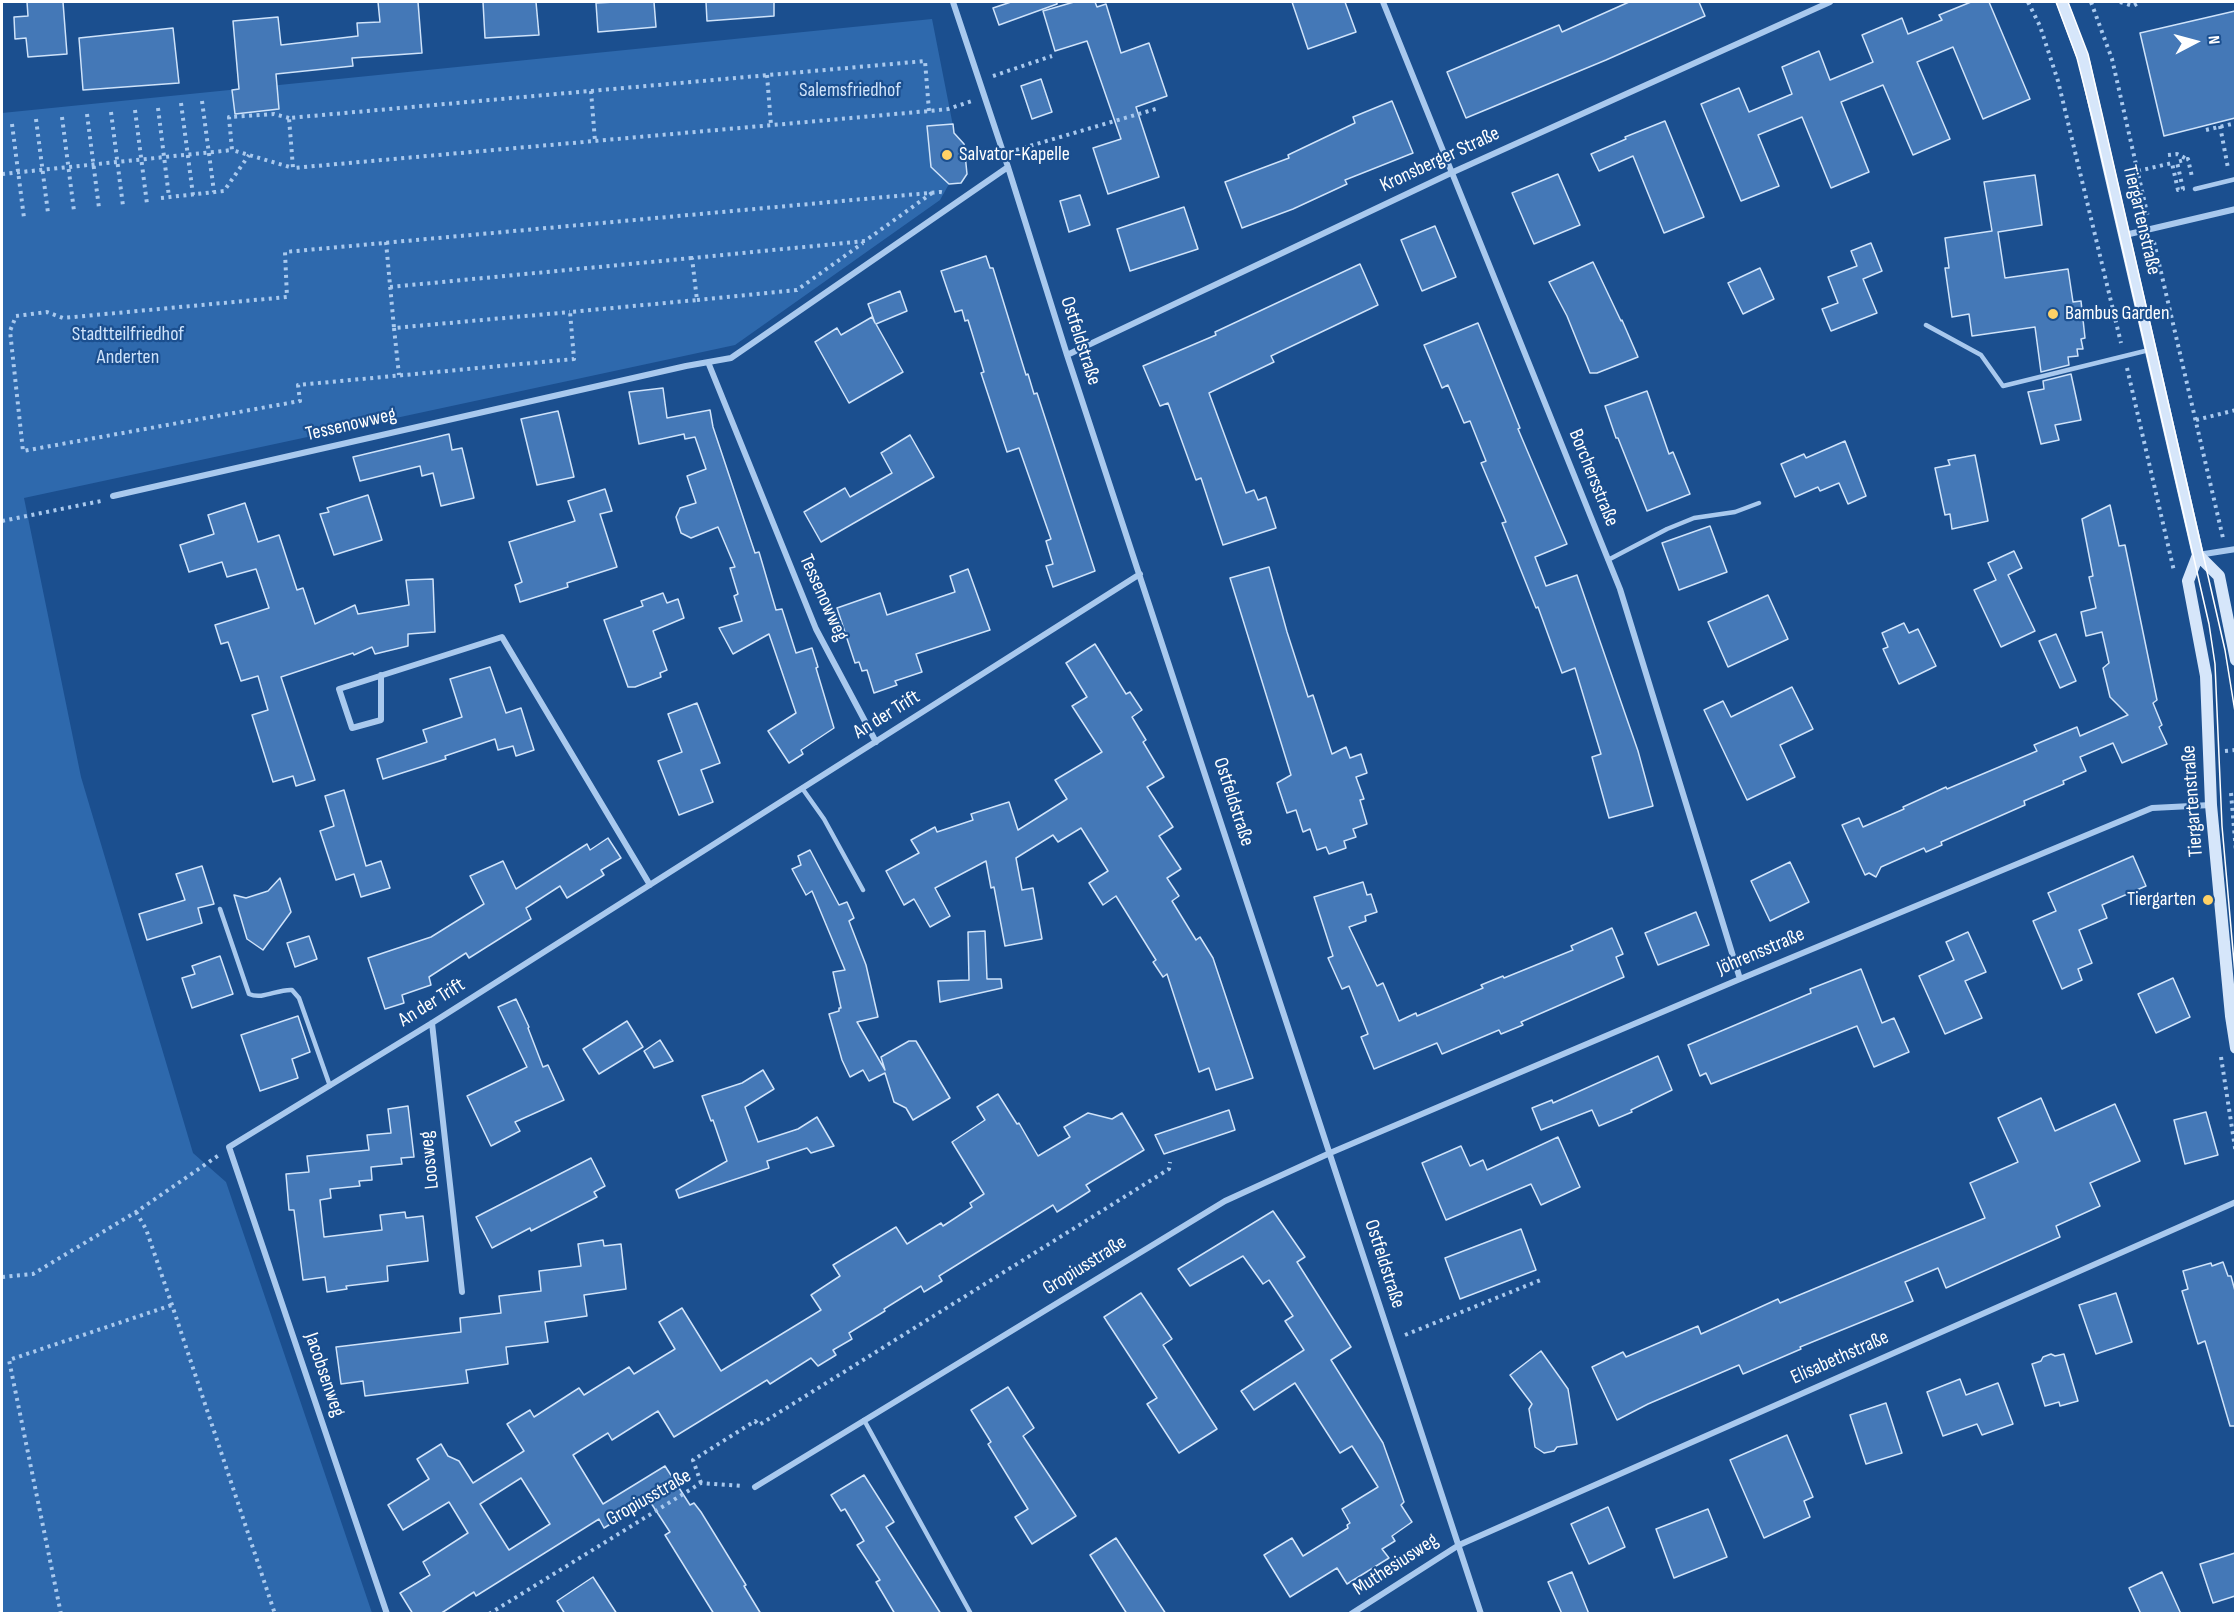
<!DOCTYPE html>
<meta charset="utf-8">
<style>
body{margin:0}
#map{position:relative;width:2237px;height:1615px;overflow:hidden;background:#1b4f8f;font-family:"Sofia Sans Condensed",sans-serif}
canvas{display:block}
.frame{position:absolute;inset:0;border:3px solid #fff;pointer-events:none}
.north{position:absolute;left:2165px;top:12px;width:60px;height:60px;-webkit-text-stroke:4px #1b4f8f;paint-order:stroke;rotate:84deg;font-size:16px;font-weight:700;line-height:24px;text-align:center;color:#fff}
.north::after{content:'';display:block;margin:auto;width:21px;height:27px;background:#fff;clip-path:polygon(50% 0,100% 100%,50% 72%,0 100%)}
</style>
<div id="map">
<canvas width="2237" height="1615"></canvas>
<div class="frame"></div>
<div class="north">N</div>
</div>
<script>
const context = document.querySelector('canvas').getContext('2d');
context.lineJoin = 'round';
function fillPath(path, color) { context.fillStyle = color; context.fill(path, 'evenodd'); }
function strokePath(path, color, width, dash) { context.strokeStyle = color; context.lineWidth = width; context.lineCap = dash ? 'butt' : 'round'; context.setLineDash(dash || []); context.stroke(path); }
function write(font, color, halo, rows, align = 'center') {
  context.font = font + ' "Sofia Sans Condensed",sans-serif'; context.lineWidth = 4.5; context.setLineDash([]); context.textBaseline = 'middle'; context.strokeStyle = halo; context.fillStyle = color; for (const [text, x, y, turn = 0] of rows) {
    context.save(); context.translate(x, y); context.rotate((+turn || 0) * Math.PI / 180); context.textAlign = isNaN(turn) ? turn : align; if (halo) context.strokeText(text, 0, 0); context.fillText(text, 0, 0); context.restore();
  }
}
const green = new Path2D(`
 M932,19L955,136L964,144L949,184L940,200L735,345L24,498L81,777L193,1153L226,1182L372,1613L2,1614V113Z`);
const building = new Path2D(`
 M27,2H63L67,54L28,57L26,38L15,39L14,17L28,16Z
 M378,2H418L422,53L352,58L353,66L276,74L279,109L235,114L232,90L239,89L233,21L278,17L281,45L358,36L357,23L380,22Z
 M483,2H536L539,35L485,38Z
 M615,2H654L656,27L598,32L596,3Z
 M706,2H774V16L707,21Z
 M1011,2H1057V4L999,25L993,8Z
 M1074,2H1095L1097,7L1106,4L1121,53L1149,43L1167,96L1136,107L1159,177L1108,194L1093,148L1121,139L1087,41L1055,51L1043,11Z
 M1292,2H1345L1356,32L1308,49Z
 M1629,2H1699L1705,16L1606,60L1466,118L1447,72L1559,25L1562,32Z
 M1971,2H1989L2030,99L1983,119L1953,47L1917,62L1950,139L1913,155L1883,85L1841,102L1869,172L1831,188L1802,117L1758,135L1779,186L1741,201L1701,104L1739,88L1749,112L1792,94L1782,67L1819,51L1830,80L1873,62L1862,35L1902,18L1908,34L1942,20L1939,15Z
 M2235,11V118L2164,136L2140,33Z
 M173,28L179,83L83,90L79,38Z
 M1041,79L1052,112L1032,119L1021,86Z
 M1392,101L1413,153L1345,180L1347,184L1293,209L1242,228L1225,182L1289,158L1288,155L1355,123L1353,117Z
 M1665,121L1704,217L1664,233L1633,156L1599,171L1591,154L1626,139L1625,137Z
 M953,124L954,133L964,144L967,174L961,183L949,184L931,167L927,126Z
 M1558,174L1580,225L1534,244L1512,193Z
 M2035,175L2042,225L1998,232L2005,278L2068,269L2073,302L2081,301L2085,338L2081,339L2083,349H2077L2078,356L2068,357L2069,365L2041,372L2035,327L1972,336L1969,314L1952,317L1945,268H1949L1945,238L1992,231L1984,182Z
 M1080,195L1090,225L1069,232L1060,201Z
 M1184,207L1198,249L1130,271L1117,229Z
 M1435,226L1456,277L1422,291L1401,240Z
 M1871,243L1882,271L1863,279L1877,313L1831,331L1822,309L1838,303L1828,277L1857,266L1851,251Z
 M986,256L990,268H993L1026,375L1028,374L1034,394L1037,393L1095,571L1053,587L1046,566L1053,564L1046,541L1051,539L1019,448L1007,452L981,373L984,372L968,320L965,321L962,310L955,312L941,271Z
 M1593,262L1621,321L1622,320L1638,357L1597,373H1590L1567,316L1549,282Z
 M1360,264L1378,305L1271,356L1274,362L1209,393L1246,493L1254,490L1258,500L1266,497L1276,528L1223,545L1201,478L1196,480L1168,403L1160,406L1143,366L1216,335L1215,332Z
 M1760,268L1774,299L1743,314L1728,283Z
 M900,291L907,311L876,324L903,372L849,403L815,342L837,328L841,335L872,317L875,323L868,304Z
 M1478,323L1520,428L1518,429L1567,544L1535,557L1546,586L1577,575L1638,751L1653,806L1609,818L1592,757L1601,754L1575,668L1562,673L1538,607L1536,608L1502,523L1506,522L1481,463L1486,461L1470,421L1464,423L1448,385L1442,388L1424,345Z
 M2071,374L2081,420L2055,425L2059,440L2041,444L2028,392L2044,389L2043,381Z
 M663,388L667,418L710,410L713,427L755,553L759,552L776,610L782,609L796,653L812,648L818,667L816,668L834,728L801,750L803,754L789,763L768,731L796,713L769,634L733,654L719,628L742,621L734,596L738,594L730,568L735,567L718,527L691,538L681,533L676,517L680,508L696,503L687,476L706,469L695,437L685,439L684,434L639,444L629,392Z
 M1647,391L1669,454L1673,452L1690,494L1647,511L1618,438H1616L1605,406Z
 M558,411L574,477L537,485L521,419Z
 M449,434L452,450L462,448L474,498L441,506L433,473L422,476L420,466L360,481L353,457Z
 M910,435L934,477L821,542L804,512L845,488L850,497L892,473L881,453Z
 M1845,441L1866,496L1848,504L1839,483L1820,491L1818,487L1795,497L1781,464L1804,454L1806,458Z
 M1975,455L1988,521L1952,529L1950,514L1945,515L1935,468L1950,465L1948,460Z
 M605,489L612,511L600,514L617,567L567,583L568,587L520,602L515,585L522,582L509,542L575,521L568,501Z
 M368,495L382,540L334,555L320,514L329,512L327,508Z
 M245,503L258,542L279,535L297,590L303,588L315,624L355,605L358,614L409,605L406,580L433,579L435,632L408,634V646L375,654L372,647L354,655L353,653L281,677L315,780L296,786L293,776L273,782L252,715L268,710L258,676L241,681L228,642L221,644L215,625L269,608L256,569L227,577L222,562L189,572L180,545L214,534L208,515Z
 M2110,505L2119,546L2125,545L2157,700L2153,703L2162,725L2159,727L2167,744L2122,763L2113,743L2080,757L2086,771L2063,781L2064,784L2024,801L2025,805L1941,842L1942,845L1926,852L1924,848L1881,867L1876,877L1869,873L1865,875L1842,825L1859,818L1863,827L1904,809L1903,807L1946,787L1947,789L2037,751L2034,745L2077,727L2080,736L2128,715L2110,697L2103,668L2109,663L2102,632L2086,636L2081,612L2096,608L2089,577L2093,576L2082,519Z
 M1710,526L1727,572L1679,590L1662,543Z
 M2014,551L2022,568L2008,575L2035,631L2001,647L1974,590L1996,580L1988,563Z
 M1269,567L1287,632L1308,697L1313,695L1332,754L1346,747L1350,758L1361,754L1367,773L1356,777L1364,799L1360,800L1367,824L1353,829L1356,837L1344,841L1346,848L1329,854L1326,847L1317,850L1310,829L1303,832L1296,810L1287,813L1277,783L1291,775L1230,578Z
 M968,569L990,630L916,654L922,672L895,681L897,685L874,693L867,670L862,671L859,662L855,663L837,608L880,593L887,615L955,592L950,576Z
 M663,593L667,603L678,599L684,618L653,631L667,670L660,673L661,677L635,687H628L604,620L643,606L641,601Z
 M1768,595L1788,639L1728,667L1708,622Z
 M1904,623L1909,633L1918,629L1936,666L1899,684L1883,649L1888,647L1882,633Z
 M2056,634L2076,681L2060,688L2039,641Z
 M1095,644L1126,694L1130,692L1142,710L1132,717L1146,740L1143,742L1164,777L1147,787L1173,827L1159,836L1181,869L1167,878L1179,896L1172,901L1196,940L1200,937L1213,958L1253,1078L1216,1090L1209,1068L1199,1072L1167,974L1163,977L1153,962L1156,960L1116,896L1103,905L1089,883L1108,871L1081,828L1058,842L1053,835L1016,858L1022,890L1033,888L1042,939L1005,946L994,887L991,888L986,861L935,888L950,916L930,927L914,899L904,905L886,871L919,853L911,840L935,827L937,832L973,820L971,814L1009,802L1018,830L1067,799L1055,780L1102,752L1072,706L1087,697L1066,663Z
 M490,667L506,713L521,708L534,750L516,756L513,746L498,750L495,739L445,756L446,759L383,779L377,759L427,742L423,730L462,717L450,679Z
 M1792,687L1813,729L1780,745L1795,777L1747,800L1704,710L1723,701L1731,717Z
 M697,703L720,763L701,770L713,802L679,815L658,761L682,752L668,714Z
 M344,790L366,866L381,861L390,888L361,897L354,874L336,880L320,831L334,826L325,796Z
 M608,838L621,858L601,870L604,875L567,898L560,886L526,908L531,919L469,958L466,953L429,977L431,985L402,995L404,1003L385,1009L368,958L431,937L484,904L470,876L503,861L516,889L587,844L590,850Z
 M810,850L839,905L847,902L854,918L849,921L866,965L878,1017L857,1022L885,1070L881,1057L909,1041H916L950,1098L913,1120L906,1108L894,1102L885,1073L869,1081L863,1070L850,1077L842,1060L829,1014L839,1011V1008H841L833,972L845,970L812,891L806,895L792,869L801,865L798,856Z
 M2133,856L2146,886L2102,905L2107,918L2079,930L2092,963L2078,969L2082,980L2062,989L2033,921L2056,911L2048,893Z
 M1790,862L1809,902L1770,921L1751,881Z
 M202,866L214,904L198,908L202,923L147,940L139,914L185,900L176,874Z
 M280,878L291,912L263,950L247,939L234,895L246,898L268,891Z
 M1363,882L1367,895L1371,894L1377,912L1365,916L1366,921L1349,927L1377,986L1383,983L1399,1021L1416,1013L1417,1016L1483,988L1481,985L1503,976L1504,978L1573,950L1571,946L1612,928L1623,954L1616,957L1624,977L1521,1022L1523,1025L1501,1034L1499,1030L1442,1054L1437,1043L1374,1069L1361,1037L1368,1034L1349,986L1342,989L1328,958L1333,956L1314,897Z
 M1696,912L1709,945L1658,965L1645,933Z
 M985,931L987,979H1001L1002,988L940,1002L938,981L969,980L968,932Z
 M1968,932L1986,972L1965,981L1982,1018L1945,1034L1919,976L1954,960L1946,942Z
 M309,936L317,959L295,967L287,943Z
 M220,956L233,994L192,1008L182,978L195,974L192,966Z
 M1861,969L1882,1023L1894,1018L1909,1052L1874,1067L1857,1026L1711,1084L1706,1073L1700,1076L1688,1045L1811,993L1810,989Z
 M2173,978L2190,1017L2156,1033L2138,994Z
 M516,999L529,1027L528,1028L543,1067L548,1065L564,1100L515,1122L520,1131L491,1146L467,1096L527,1067L498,1007Z
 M298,1016L310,1052L292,1059L298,1078L260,1091L241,1035Z
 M627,1021L643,1047L599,1074L583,1049Z
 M660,1040L673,1061L654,1068L644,1051Z
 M1658,1056L1672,1090L1631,1110L1632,1112L1599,1126L1592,1110L1541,1130L1532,1108L1552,1100L1553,1103Z
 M763,1070L774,1089L745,1107L758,1142L798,1129L817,1117L834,1146L811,1153L807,1148L767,1161L769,1168L679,1198L676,1190L727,1161L713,1120L711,1121L702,1096L742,1083Z
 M998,1094L1017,1124L1019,1123L1038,1156L1070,1137L1064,1127L1088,1113L1112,1119L1122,1113L1144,1150L1086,1185L1090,1191L1057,1212L1053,1205L939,1276L942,1281L924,1292L921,1286L884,1309L885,1311L849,1333L852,1339L833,1350L836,1355L818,1366L811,1358L770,1384L767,1380L674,1437L658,1411L612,1440L608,1433L573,1455L603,1504L665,1466L690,1505L694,1503L701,1512L746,1585L744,1586L761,1614H714L665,1535L670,1532L649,1500L604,1528L599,1519L476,1596L474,1592L440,1614H413L400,1593L430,1575L423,1562L468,1533L449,1502L403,1530L388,1505L429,1479L417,1459L441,1444L448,1456L459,1461L473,1483L524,1451L507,1424L530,1410L534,1417L579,1388L584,1395L629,1367L634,1374L675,1349L659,1322L682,1308L721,1371L821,1310L811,1295L840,1276L833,1265L896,1227L907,1244L941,1223L943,1226L972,1207L970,1203L984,1194L952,1142L985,1120L977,1107ZM521,1478L550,1524L509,1550L480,1504Z
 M2041,1098L2055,1131L2115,1104L2140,1161L2090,1183L2100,1206L2056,1226L2060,1237L1946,1288L1938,1268L1905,1282L1913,1301L1800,1347L1801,1349L1743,1374L1739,1365L1648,1404L1617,1420L1592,1367L1623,1352L1626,1357L1698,1326L1701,1334L1778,1299L1780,1303L1985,1218L1970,1183L2018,1162L1998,1118Z
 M408,1106L414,1157L401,1158L402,1164L371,1167L372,1180L359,1181L360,1186L330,1189L331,1198L320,1200L324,1237L382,1230L380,1215L405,1212L406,1218L423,1216L428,1261L387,1266L388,1281L346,1286L347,1289L327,1292L325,1277L303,1280L294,1210H289L286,1174L309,1172L307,1156L369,1150L367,1135L391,1133L388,1109Z
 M1229,1110L1235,1130L1164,1154L1155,1135Z
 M2206,1112L2218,1155L2185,1164L2174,1120Z
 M1558,1137L1580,1187L1541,1205L1531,1184L1446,1220L1422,1163L1461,1146L1470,1166L1483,1160L1487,1170Z
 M591,1158L605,1186L594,1192L597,1197L531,1231L530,1228L492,1248L476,1217Z
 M1273,1211L1305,1257L1297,1262L1351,1347L1331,1360L1383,1443L1404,1502L1401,1505L1412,1522L1392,1536L1395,1541L1382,1549L1389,1558L1347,1584L1337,1568L1290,1597L1264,1555L1292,1538L1303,1556L1348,1528L1347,1525L1350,1523L1342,1509L1378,1487L1352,1446L1340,1453L1295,1383L1254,1410L1241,1391L1304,1350L1285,1321L1293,1316L1269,1280L1263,1284L1243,1256L1190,1286L1178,1269Z
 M1521,1229L1536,1270L1460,1299L1445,1258Z
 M603,1240L604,1246L621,1244L626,1289L584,1295L587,1316L545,1322L548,1342L506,1347L508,1364L466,1370L468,1383L365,1396L363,1381L341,1384L336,1347L461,1332L460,1318L501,1313L499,1296L541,1291L539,1271L581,1266L578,1244Z
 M2223,1262L2228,1276H2231L2235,1291V1426H2230L2205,1341L2198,1344L2182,1291L2188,1289L2183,1271L2211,1263L2212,1266Z
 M1141,1293L1172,1339L1163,1345L1217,1429L1179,1453L1147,1404L1157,1398L1104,1317Z
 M2116,1293L2132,1342L2096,1354L2079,1305Z
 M1541,1351L1568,1389L1577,1444L1557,1447L1554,1451L1544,1453L1535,1447L1529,1409L1532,1404L1510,1375Z
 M2051,1354L2055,1356L2064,1354L2078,1401L2060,1406L2059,1402L2045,1406L2032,1364L2041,1361L2043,1357Z
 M1960,1379L1966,1395L1998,1383L2013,1424L1982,1435L1977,1424L1943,1436L1927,1392Z
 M1008,1387L1034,1428L1023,1436L1076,1516L1032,1544L1015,1517L1028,1509L988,1444L991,1442L971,1410Z
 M1886,1403L1902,1453L1866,1464L1850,1415Z
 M1787,1435L1813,1497L1804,1501L1810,1517L1764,1538L1730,1460Z
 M864,1475L894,1522L886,1527L941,1614H895L876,1582L880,1580L857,1545L864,1541L845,1509L841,1511L831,1495Z
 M1608,1507L1625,1547L1589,1564L1571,1524Z
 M1708,1509L1727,1557L1674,1578L1656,1529Z
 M1116,1538L1166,1614H1127L1090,1555Z
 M2235,1553V1596L2213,1603L2200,1564Z
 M1572,1572L1589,1614H1562L1548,1582Z
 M2162,1572L2181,1614H2141L2129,1588Z
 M593,1577L617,1614H565L557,1601Z`);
const path = new Path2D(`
 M2028,2L2040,26L2058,81L2121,343
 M2091,2L2112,59L2148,217
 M2120,2L2133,6L2140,2
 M767,75L771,125
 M993,76L1052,56
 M591,91L595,141
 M202,101L214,192
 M181,103L193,195
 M158,108L169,197
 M135,110L147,204
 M929,111L925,61L289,118L293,168C505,149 717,130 929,111L948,109L972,101
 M111,112L123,206
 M87,114L99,208
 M62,117L74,211
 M289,118L274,114L229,117L232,150L293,168
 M36,119L48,213
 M12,124L24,218
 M2220,126L2228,168
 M2206,130L2236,123
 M1016,150L1159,108
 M2168,155L2177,154L2187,159
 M2138,171L2172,163L2178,190L2183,189L2177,162L2188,159L2192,177
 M2,174L232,150
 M932,193L865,241L692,258L697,300L570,312L574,359L298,385L300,401L23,451L10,331L16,316L47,312L63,318L287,297L285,252L940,192L946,193
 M161,198L224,191L249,155
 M386,242L394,328L570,312
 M2154,242L2223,538
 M390,287L692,258
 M697,300L797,290L863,243
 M394,328L399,375
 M2127,368L2174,571
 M2196,420L2236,410
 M2,521L101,501
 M2225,751L2236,750
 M2231,793L2236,851
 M2221,1057L2236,1154
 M136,1212L146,1229L172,1305L275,1614
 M2,1277L33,1274L136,1212L219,1155
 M1405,1335L1543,1279
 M701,1483L693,1460L755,1421L759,1425L1169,1169L1170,1162
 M61,1614L9,1360L172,1305
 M489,1614L701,1483L742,1486`);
const lane = new Path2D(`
 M2195,189L2236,179
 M1926,325L1981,355L2003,386L2149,350
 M1608,560L1667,529L1694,518L1735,512L1759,503
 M802,788L824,819L863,890
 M220,909L249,994C263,1000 277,989 292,990L299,998L330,1086
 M864,1420L971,1614`);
const street = new Path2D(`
 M953,2L1008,167L1067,355L1481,1614
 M1383,2L1620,589L1740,979
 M2125,235L2236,209
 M1067,355L1451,173L1830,2
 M708,362L816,629L876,742
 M113,496L686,366L731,358L1008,167
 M2198,555L2236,549
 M381,675V720L352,728L339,689L502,637L650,885
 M432,1023L462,1292
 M755,1487L1225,1201L1330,1153L1740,979L2152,808L2211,805
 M387,1614L229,1147L432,1023L1140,574
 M1351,1614L1459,1545L2236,1202`);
const secondary = new Path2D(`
 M2062,2L2084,61L2198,555L2219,576L2236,660
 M2198,555L2188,581L2206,676L2211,805L2231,1016L2236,1048`);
const tram = new Path2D(`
 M2056,2L2077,58L2096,133L2209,624L2215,664L2222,826L2236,985
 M2068,2L2088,54L2102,114L2225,650L2236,718`);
const markers = [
 [947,155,6,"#ffd166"],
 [2053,314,6,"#ffd166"],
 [2208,900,6,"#ffd166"]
];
const parkNames = [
 ["Salemsfriedhof",850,91],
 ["Stadtteilfriedhof",128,335],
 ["Anderten",128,358]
];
const poiNames = [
 ["Salvator-Kapelle",959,155],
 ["Bambus Garden",2065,314],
 ["Tiergarten",2196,900,"right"]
];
const streetNames = [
 ["Kronsberger Straße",1440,160,-25],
 ["Tiergartenstraße",2141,220,77],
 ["Ostfeldstraße",1080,341,72],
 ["Tessenowweg",351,425,-13],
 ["Borchersstraße",1593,478,68],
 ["Tessenowweg",823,598,66],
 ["An der Trift",887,715,-32],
 ["Tiergartenstraße",2193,801,-94],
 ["Ostfeldstraße",1233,802,72],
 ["Jöhrensstraße",1761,952,-23],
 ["An der Trift",432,1003,-32],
 ["Loosweg",430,1160,-96],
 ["Ostfeldstraße",1384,1264,72],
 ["Gropiusstraße",1085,1266,-32],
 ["Elisabethstraße",1840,1358,-24],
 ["Jacobsenweg",324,1375,71],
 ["Gropiusstraße",649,1498,-30],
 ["Muthesiusweg",1396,1565,-33]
];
fillPath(green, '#2e69ad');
fillPath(building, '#4478b7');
strokePath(building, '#cfe3fa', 1.5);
strokePath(path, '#a9c9ee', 4, [3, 4.5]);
strokePath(lane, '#a9c9ee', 4.5);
strokePath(street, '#a9c9ee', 6);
strokePath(secondary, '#d6e6fa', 12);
strokePath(tram, '#fff', 1.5);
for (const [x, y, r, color] of markers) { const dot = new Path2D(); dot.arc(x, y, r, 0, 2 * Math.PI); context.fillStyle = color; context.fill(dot); strokePath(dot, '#1b4f8f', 2); }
write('20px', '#cfe3fa', '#1b4f8f', parkNames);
write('20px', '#fff', '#1b4f8f', poiNames, 'left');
write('20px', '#fff', '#1b4f8f', streetNames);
</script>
